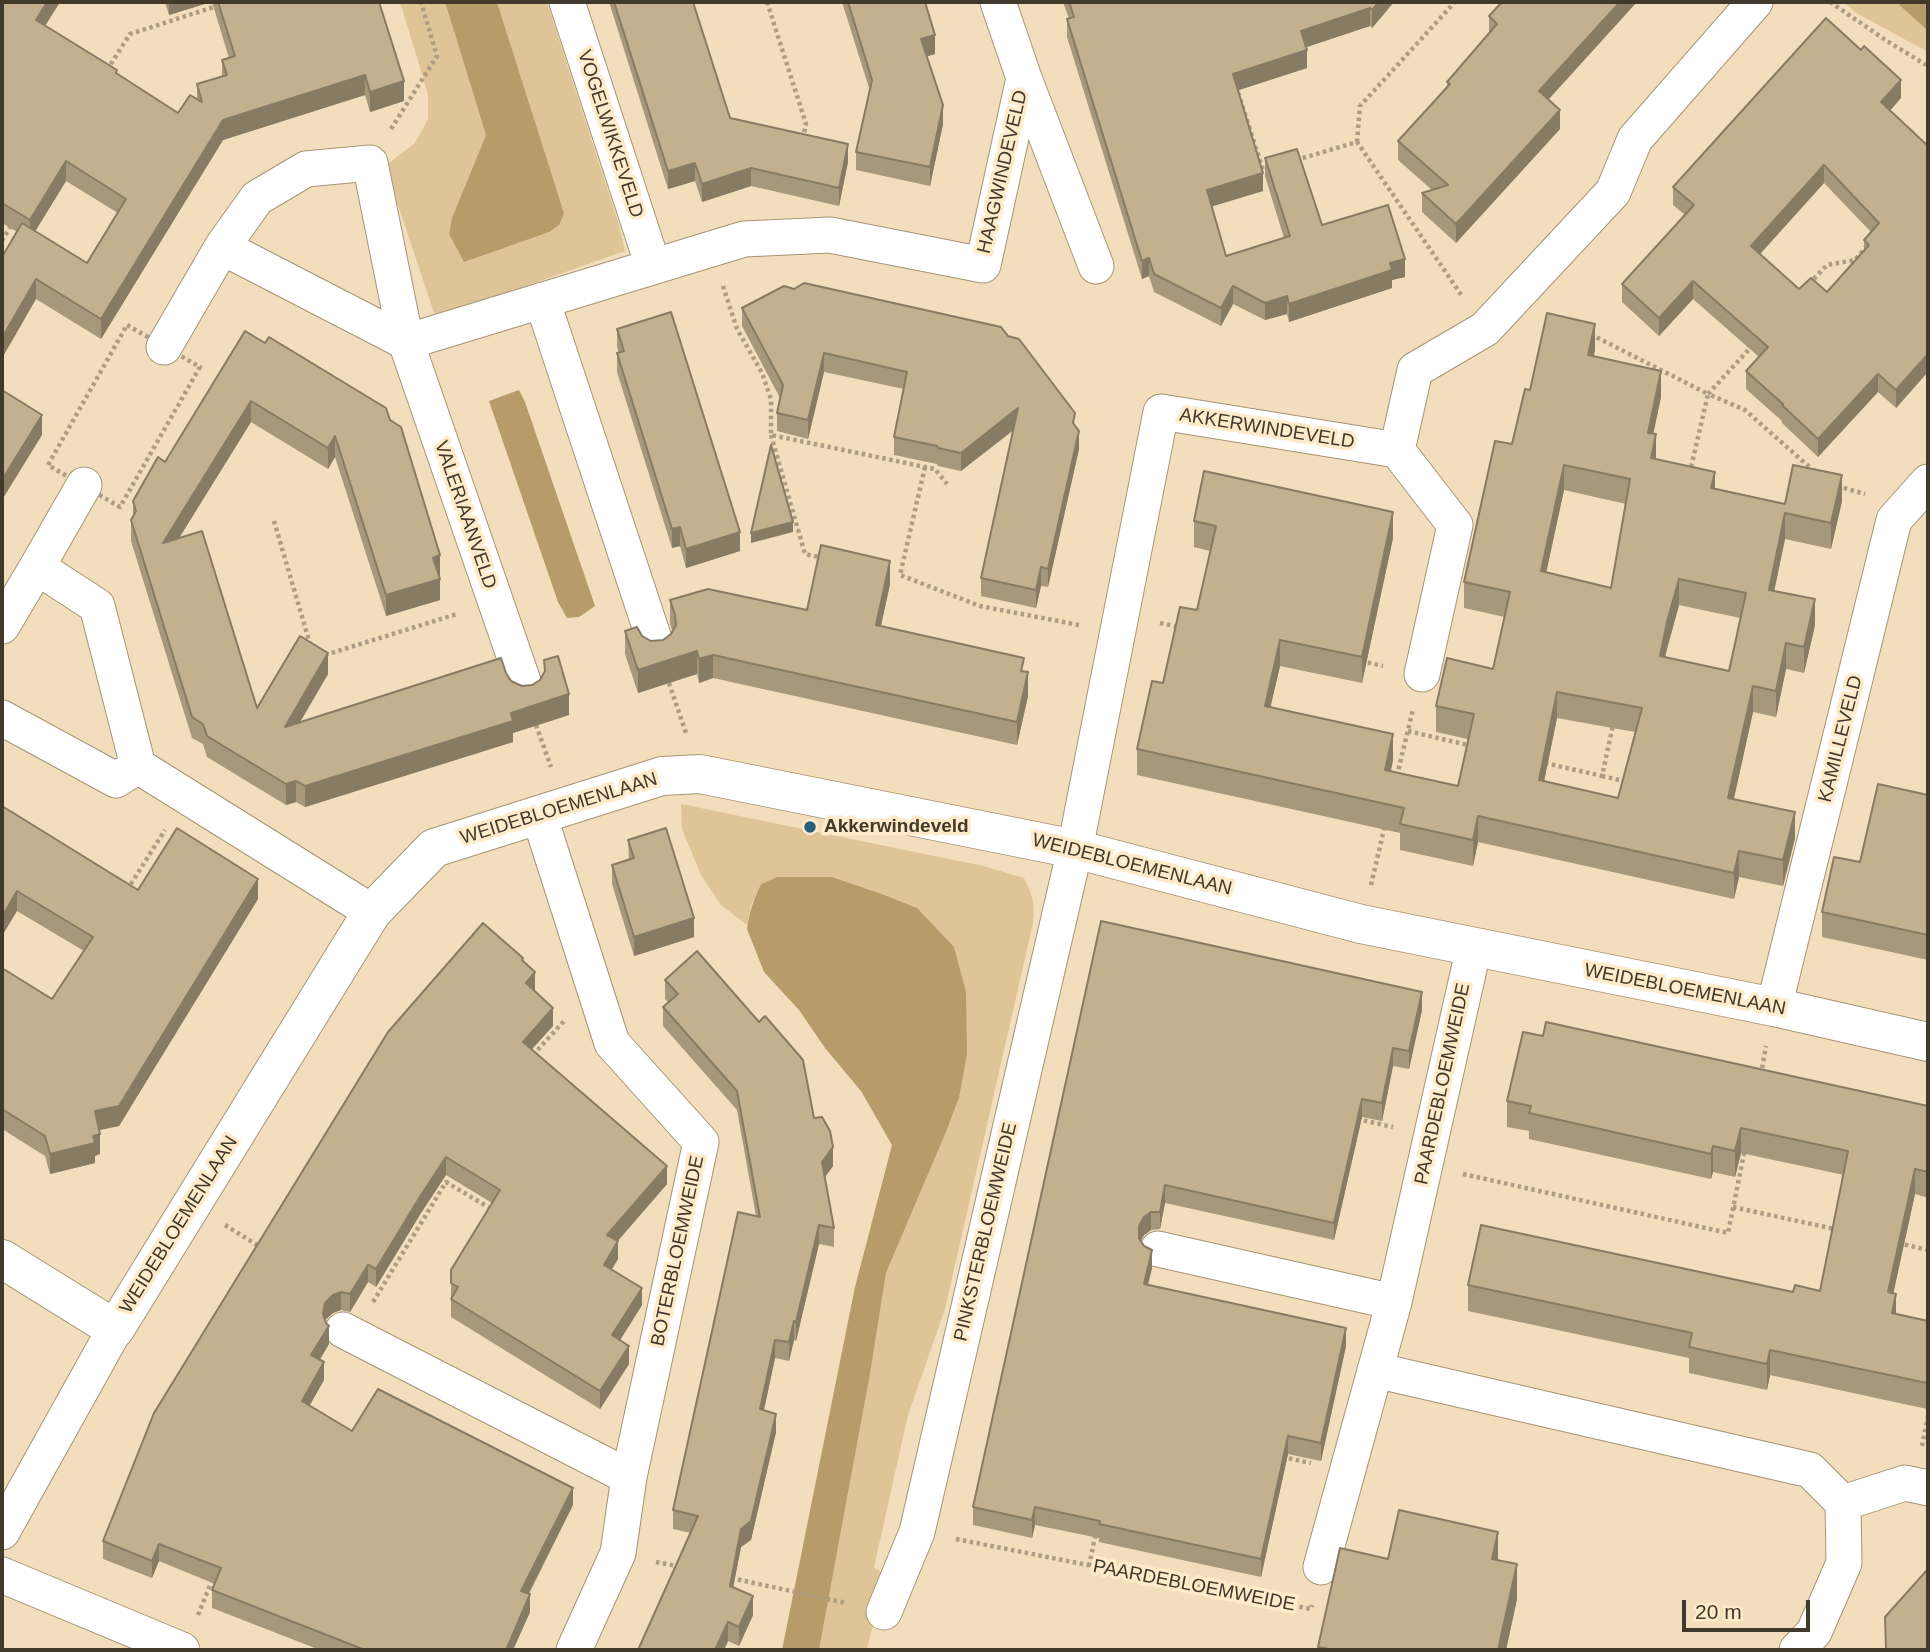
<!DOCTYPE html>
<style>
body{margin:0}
#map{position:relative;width:1930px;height:1652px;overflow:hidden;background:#f2debc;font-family:Helvetica,sans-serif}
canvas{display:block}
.frame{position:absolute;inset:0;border:4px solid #41392c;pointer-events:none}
.scale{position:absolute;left:1682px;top:1600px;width:128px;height:32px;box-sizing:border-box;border:4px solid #41392c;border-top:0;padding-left:9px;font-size:21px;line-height:24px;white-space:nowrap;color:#41392c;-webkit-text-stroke:5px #ffebc9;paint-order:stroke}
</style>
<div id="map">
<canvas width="1930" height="1652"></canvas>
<div class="frame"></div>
<div class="scale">20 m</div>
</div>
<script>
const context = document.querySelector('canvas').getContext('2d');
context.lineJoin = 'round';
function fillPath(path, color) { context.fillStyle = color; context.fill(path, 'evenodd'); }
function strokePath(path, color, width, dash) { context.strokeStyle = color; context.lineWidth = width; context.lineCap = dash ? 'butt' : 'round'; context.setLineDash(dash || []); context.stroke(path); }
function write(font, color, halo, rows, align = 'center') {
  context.font = font + ' Helvetica,sans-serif'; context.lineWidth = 7; context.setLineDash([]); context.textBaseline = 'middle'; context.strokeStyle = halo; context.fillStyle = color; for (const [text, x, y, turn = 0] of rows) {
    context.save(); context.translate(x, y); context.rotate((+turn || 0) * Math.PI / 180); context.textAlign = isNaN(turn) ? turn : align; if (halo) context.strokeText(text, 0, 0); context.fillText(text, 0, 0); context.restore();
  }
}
const green = new Path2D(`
 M400,2H445L486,135L452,218L449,234L464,262L564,213L497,2H547L619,225L625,251L441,316L434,313L385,166L415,143L428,119V94Z
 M1843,2H1896L1928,31V52L1858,14Z
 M681,804L983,866L1024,878C1033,896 1035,904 1033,923L945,1309L908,1415L874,1567L894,1582L874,1620L867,1650H819L870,1374L886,1273L946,1132L959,1098L967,1055L879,893L832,877H777L761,884L751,905L747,925L721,905L701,875L682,829Z`);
const water = new Path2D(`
 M445,2H497L564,213L559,225L549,232L464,262L449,234L452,218L486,135Z
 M1896,2H1928V31Z
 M519,390L525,402L595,606L579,617L567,618L558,602L489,401Z
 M777,877H832L879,893L917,908L954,947L966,992L967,1055L959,1098L946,1132L886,1273L870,1374L819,1650H782L855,1287L892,1145L861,1091L825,1048L799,1010L764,972L747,929C749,912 754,899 761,884Z`);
const path = new Path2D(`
 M767,2L806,124L803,138
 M1830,2L1887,41L1928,66
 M107,70L130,34L217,6
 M1236,86L1263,170L1271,168
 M391,129L437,56L421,2
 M1357,142L1360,106L1455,2
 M1296,160L1357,142L1462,296
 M2,241L12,224
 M1809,284L1827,265L1855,260L1866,247
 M723,286L737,329L762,373L771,399V435L935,469L947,484
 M127,325L200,367L120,507L48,465Z
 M1590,336L1596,337L1708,394L1690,472
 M1753,345L1708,394L1745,410L1815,472
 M771,435L805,554L824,558
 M925,467L900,575L980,606L1079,625
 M1837,486L1865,494
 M274,521L310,644
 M1160,623L1179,627
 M325,655L457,614
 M1361,661L1383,666
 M669,683L686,733
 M536,725L551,767
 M1408,731L1472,746
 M1545,763L1602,776L1613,725
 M1397,776L1413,709
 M1602,776L1628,782
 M1371,885L1385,825
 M127,890L165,830
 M533,1055L565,1020
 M1761,1075L1766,1046
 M1357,1119L1393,1127
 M1463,1174L1728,1233L1745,1149
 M1733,1207L1839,1230
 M225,1225L262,1248
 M1898,1243L1928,1250
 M373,1302L446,1182L493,1210
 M1922,1446L1928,1416
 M1282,1457L1311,1463
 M956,1539L1311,1609L1312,1605
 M656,1562L682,1567
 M1089,1566L1096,1532
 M731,1578L846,1603
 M198,1615L213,1578`);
const street = new Path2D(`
 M567,2L653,266
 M998,2L1024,78L1096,266
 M222,247L406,342L744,239L830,235L983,265L1024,78
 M542,300L656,645
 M164,347L222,247L257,198L306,169L370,163L406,342L525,687
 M84,485L37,567L97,606L138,766
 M2,626L37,567
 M1422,674L1455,525L1397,450L1415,370L1485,329L1613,192L1635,139L1755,2
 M2,718L116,780L138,766L372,912
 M539,815L612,1043L701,1142L629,1477L618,1553L574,1650
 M1774,1007L1894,520L1928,482
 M1158,1249L1394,1302
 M343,1330L629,1477
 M1375,1370L1810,1470L1843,1503L1844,1563L1814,1632L1797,1650
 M1843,1503L1905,1483L1928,1488
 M2,1532L115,1329
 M1321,1567L1394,1302L1474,947
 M2,1575L182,1650
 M884,1612L917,1532L1075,849L1161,412L1397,450`);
const secondary = new Path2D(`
 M2,1259L115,1329L372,912L434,848L662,776L700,774L1075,849L1361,924L1774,1007L1928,1042`);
const wall = new Path2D(`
 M2,2H60L45,26L178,113L197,99V84L222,76V60L229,58L212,2H379L404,101L370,112L365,95L223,140L101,339L36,299L2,358V257L17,232L2,223ZM66,181L118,213L87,263L35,231Z
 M165,2H211L169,15Z
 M609,2H693L730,118L848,162L839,206L751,186L702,202L695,181L668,189Z
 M842,2H925L935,54L927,56L943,124L930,186L856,170V152L870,91Z
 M1063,2H1394L1372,28L1370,26L1306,47L1307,68L1238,90L1263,191L1212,206L1226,256L1284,238L1265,176V158L1322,225L1405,277L1392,280V288L1289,322L1287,314L1265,320L1233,304L1221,326L1154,292L1149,276L1142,279L1067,37V19H1069Z
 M1502,2L1549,99L1560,129L1456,243L1422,212V193L1432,190L1398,160V141L1447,87V82L1489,34V16Z
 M1901,98L1890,111L1928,146V373H1927L1896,408L1878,392L1818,457L1782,423V421L1746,389V371L1759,357L1693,299L1659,336L1622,302V284L1685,215L1673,205V187ZM1824,183L1871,232L1864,240V250L1827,292L1799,289L1760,254Z
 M742,308L1075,426L1079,449L1048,587L1041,586L1036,608L981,596V578L1014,430L961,471L938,466L937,464L894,455V437L904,389L824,372L808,439L777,431V413L780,398L742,326Z
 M617,329L740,551L686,568L680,546L672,548L617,372V353H619L617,347Z
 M245,331L390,420L440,576L439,577L440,600L386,616L335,457L328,469L251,422L179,538L257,708L328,674L300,722L506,673L511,681L569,715L513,733V742L305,807L296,802L286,805L207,757L203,744L192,738L131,541V520L133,517V501L165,462Z
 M1595,350L1593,356L1661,397L1653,434L1656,459L1715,488L1785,504L1842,501L1831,549L1785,539L1774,591L1815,625L1804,673L1786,669L1776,717L1753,712L1734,799L1795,838L1783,886L1739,877L1734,899L1478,842L1473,866L1400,850V833L1137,775V749L1163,683L1197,610L1210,551L1194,547V521L1393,538L1362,683L1280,666L1270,707L1393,760L1391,771L1458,786L1468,739L1436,732V706L1493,669L1505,617L1464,608V582L1530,390ZM1564,490L1626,504L1611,588L1546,572ZM1679,605L1740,618L1729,671L1665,657ZM1557,718L1635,732L1618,798L1544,781Z
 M890,584L881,626L1024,671L1028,696L1017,745L713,678L699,683L697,674L638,693L625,654V631L642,636L651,641L663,640L671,634L673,632L670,624V600L807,610Z
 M1928,793V960L1822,937V912L1860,862L1928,795Z
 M2,806L138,890L258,899L119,1126L99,1130L100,1154L95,1156V1163L50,1174L45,1156L2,1129V968L52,999L84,951L17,911Z
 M628,840L694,937L634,956L612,884V865L629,860Z
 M1101,921L1422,1010L1409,1069L1393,1066L1382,1121L1362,1117L1334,1240L1165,1203L1160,1229L1151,1230L1144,1235L1141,1240L1152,1268L1148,1284L1346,1346L1321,1461L1288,1454L1261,1577L1099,1542V1538L1035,1525L1032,1538L973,1525V1507Z
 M523,962L535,990L534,991L553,1026L532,1049L667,1184L618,1241V1259L612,1269L642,1305L620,1340L629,1364L600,1409L451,1317V1270L492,1203L446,1175L421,1213L376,1287L368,1282L350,1312L341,1310L333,1313L325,1320L329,1344L320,1360L324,1380L309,1406L352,1431L573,1505L529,1594L530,1612L513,1650H320L212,1608V1590L215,1584L159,1561L152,1578L103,1559V1541Z
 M665,980L814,1118L833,1166L825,1177L834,1228V1247L819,1244L796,1341L794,1340L789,1361L775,1358L764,1410L776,1432L751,1540L741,1547L733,1587L753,1615L739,1646L728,1641L724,1650H638L691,1533L673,1529V1510L756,1216L737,1110L663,1026V1007L668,1002L665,999Z
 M1543,1036L1928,1106V1198L1915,1194L1893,1293L1896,1314L1928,1321V1410L1927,1409L1770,1375L1767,1390L1689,1373V1358L1468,1311V1285L1793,1292L1820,1291L1844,1175L1741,1153L1735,1177L1713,1172L1711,1179L1529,1139V1131L1507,1127V1101Z
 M1388,1559L1498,1560L1517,1599L1506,1650H1318V1647Z`);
const shadedWall = new Path2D(`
 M47,2H60L36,40V20Z
 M169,2H211L169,15Z
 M1379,2H1394L1372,28V10Z
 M1620,2H1637L1539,110V91Z
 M1370,8V26L1301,49V31Z
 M935,35V54L921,58V39Z
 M1307,50V68L1233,92V74Z
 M365,75V95L223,140L101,339V319L223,120Z
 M1901,80V98L1881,120V102Z
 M404,81V101L370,112V92Z
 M943,105V124L930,186V167Z
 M1560,110V129L1456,243V224Z
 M848,144V162L839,206V188Z
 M66,161V181L30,240V220Z
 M695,163V181L668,189V171Z
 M1824,165V183L1751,264V246Z
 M751,168V186L702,202V184Z
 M1263,173V191L1207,208V190Z
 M1149,258V276L1142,279V261Z
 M1405,259V277L1392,280V288L1289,322V304L1390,263Z
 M36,279V299L2,358V338Z
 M1693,281V299L1659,336V318Z
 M1233,286V304L1221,326V308Z
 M1287,296V314L1265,320V303Z
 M1595,324V350L1588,381V355Z
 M824,353V372L808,439V420Z
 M1927,355V373L1896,408V390Z
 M1661,371V397L1648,459V433Z
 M1878,374V392L1818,457V439Z
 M251,401V422L163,564V543Z
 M1018,408V426L961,471V453Z
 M42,415V435L2,500V480Z
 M1079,431V449L1048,587V569Z
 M1656,434V460L1651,458Z
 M335,436V457L328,469V448Z
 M1564,465V490L1541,597V571Z
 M1715,472V498L1711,488Z
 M1842,475V501L1831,549V523Z
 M1393,512V538L1362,683V657Z
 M1785,513V539L1769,616V590Z
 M793,522V532L751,543V533Z
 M680,527V546L672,548V529Z
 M740,532V551L686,568V549Z
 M440,555V576L433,579V558Z
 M890,561V584L876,648V625Z
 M1041,567V586L1036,608V590Z
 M440,579V600L386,616V595Z
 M1679,579V605L1667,648L1660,682V656L1667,622Z
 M1815,599V625L1804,673V647Z
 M1280,640V666L1265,731V706Z
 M1786,643V669L1776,717V691Z
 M697,651V674L638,693V670Z
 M328,653V674L285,748V727Z
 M713,655V678L699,683V659Z
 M1028,672V696L1017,745V722Z
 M1753,686V712L1728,824V798Z
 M1557,692V718L1539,806V780Z
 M569,694V715L513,733V742L305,807V786L511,713Z
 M1393,734V760L1385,796V770Z
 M296,781V802L286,805V784Z
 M1795,812V838L1783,886V860Z
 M1478,816V842L1473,866V840Z
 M1739,851V877L1734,899V873Z
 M258,879V899L119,1126L95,1131V1111Z
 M17,891V911L2,936V917Z
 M694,918V937L634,956V937Z
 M535,972V990L526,1001V983Z
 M1422,992V1010L1409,1069V1051Z
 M553,1008V1026L523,1059V1042Z
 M1393,1048V1066L1382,1121V1103Z
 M1362,1099V1117L1334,1240V1223Z
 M1741,1128V1153L1735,1177V1151Z
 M100,1134V1154L95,1156V1163L50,1174V1154L93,1136Z
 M1713,1146V1172L1711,1179V1154Z
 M833,1147V1166L822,1181V1162Z
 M446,1157V1175L421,1213L376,1287V1269L421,1195Z
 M667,1166V1184L607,1253V1235Z
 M1915,1169V1194L1888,1318V1292Z
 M1165,1185V1203L1160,1229V1212Z
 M1151,1212V1230L1144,1235L1139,1244V1226L1144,1217Z
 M819,1225V1244L796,1341V1322Z
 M618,1241V1259L604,1282V1265Z
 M1152,1250V1268L1144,1301V1284Z
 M368,1265V1282L350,1312V1294Z
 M642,1288V1305L612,1353V1335Z
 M341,1292V1310L333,1313L325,1320L323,1314L325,1303L333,1295Z
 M1896,1294V1320L1892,1313Z
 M794,1321V1340L789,1361V1342Z
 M329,1326V1344L311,1373V1355Z
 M1346,1328V1346L1321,1461V1443Z
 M775,1340V1358L760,1428V1409Z
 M629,1346V1364L600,1409V1391Z
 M1770,1350V1375L1767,1390V1364Z
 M324,1362V1380L302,1419V1401Z
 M776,1414V1432L751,1540L741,1547L730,1604V1586L741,1529Z
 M1288,1436V1454L1261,1577V1559Z
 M573,1488V1505L521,1608V1591Z
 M1035,1507V1525L1032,1538V1520Z
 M1498,1532V1567L1492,1559Z
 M159,1544V1561L152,1578V1561Z
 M1517,1564V1599L1506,1650H1498Z
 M530,1594V1612L513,1650L507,1648Z
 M753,1596V1615L739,1646V1627Z
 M728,1622V1641L724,1650H715Z`);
const building = new Path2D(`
 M2,2H47L36,20L117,70L116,73L178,113L190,95L202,102L197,84L227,75L222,60L235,56L218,2H379L404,81L370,92L365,75L223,120L101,319L36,279L2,338V257L22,223L87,263L126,199L66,161L30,220L2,203Z
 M614,2H693L730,118L848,144L839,188L751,168L702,184L695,163L668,171Z
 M848,2H925L935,35L921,39L943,105L930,167L856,152L872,80Z
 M1069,2H1379L1372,10L1370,8L1301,31L1307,50L1233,74L1263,173L1207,190L1226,256L1290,236L1265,158L1297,149L1322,225L1388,205L1405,259L1390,263L1392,270L1289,304L1287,296L1265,303L1233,286L1221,308L1154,274L1149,258L1142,261L1067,19L1074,17Z
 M1502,2H1620L1539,91L1560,110L1456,224L1422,193L1448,185L1398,141L1450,84L1447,82L1497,24L1489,16Z
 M1826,18L1861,50L1864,46L1901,80L1881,102L1928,146V355H1927L1896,390L1878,374L1818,439L1782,405L1783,404L1746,371L1768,347L1693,281L1659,318L1622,284L1694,205L1673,187ZM1824,165L1879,223L1864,240L1869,245L1827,292L1811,278L1799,289L1751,246Z
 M804,283L1001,327L1008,336L1019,339L1075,413L1073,423L1079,431L1048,569L1041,567L1036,590L981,578L1018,408L961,453L938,448L937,446L894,437L907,372L824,353L808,420L777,413L783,385L742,308L784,286L794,289Z
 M671,312L740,532L686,549L680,527L672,529L617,353L624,351L617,329Z
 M1547,313L1595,324L1588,355L1661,371L1648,433L1656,434L1651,458L1715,472L1711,488L1785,504L1793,465L1842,475L1831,523L1785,513L1769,590L1815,599L1804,647L1786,643L1776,691L1753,686L1728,798L1795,812L1783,860L1739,851L1734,873L1478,816L1473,840L1400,824L1404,808L1137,749L1152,681L1163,683L1180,607L1197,610L1216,526L1194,521L1204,471L1393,512L1362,657L1280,640L1265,706L1393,734L1385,770L1458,786L1474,714L1436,706L1447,658L1493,669L1510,592L1464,582L1495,441L1512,444L1525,389L1530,390ZM1564,465L1630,479L1611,588L1541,571ZM1679,579L1746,593L1729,671L1660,656L1667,622ZM1557,692L1642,708L1618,798L1539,780Z
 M245,331L265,343L269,337L386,408L390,420L401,427L440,555L433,558L440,579L386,595L335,436L328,448L251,401L163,543L202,531L257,708L300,636L328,653L285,727L501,658L506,673L511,681L522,686L532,685L540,680L545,671L544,660L558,656L569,694L511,713L513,721L305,786L296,781L286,784L207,736L203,724L192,717L131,520L136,511L133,501L158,457L165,462Z
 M2,390L42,415L2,480Z
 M771,445L793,522L751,533Z
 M821,545L890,561L876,625L1024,658L1021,671L1028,672L1017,722L713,655L699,659L697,651L638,670L625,631L637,627L642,636L651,641L663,640L671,634L676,625L675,615L670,600L708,589L807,610Z
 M1878,784L1928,795V793V935L1822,912L1834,857L1860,862Z
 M2,806L138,890L177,828L258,879L119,1106L95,1111L100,1134L93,1136L95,1143L50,1154L45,1136L2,1109V968L52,999L93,937L17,891L2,917Z
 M666,828L694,918L634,937L612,865L634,858L628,840Z
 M1101,921L1422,992L1409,1051L1393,1048L1382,1103L1362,1099L1334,1223L1165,1185L1160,1212H1151L1144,1217L1139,1226V1238L1144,1246L1152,1250L1144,1284L1346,1328L1321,1443L1288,1436L1261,1559L1099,1524L1100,1521L1035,1507L1032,1520L973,1507Z
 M483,923L523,958L522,960L535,972L526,983L553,1008L523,1042L667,1166L607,1235L618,1241L604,1265L642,1288L612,1335L629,1346L600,1391L451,1299L458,1287L451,1283V1270L500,1190L446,1157L421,1195L376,1269L368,1265L350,1294L341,1292L333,1295L325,1303L323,1314L326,1323L329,1326L311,1355L324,1362L302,1401L352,1431L378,1389L573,1488L521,1591L530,1594L507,1648L512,1650H365L212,1590L221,1568L159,1544L152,1561L103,1541L154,1413L388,1032Z
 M697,951L759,1022L765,1016L803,1060L814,1118L822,1117L830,1131L833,1147L822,1162L834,1228L819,1225L796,1322L794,1321L789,1342L775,1340L760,1409L776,1414L751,1521L741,1529L730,1586L753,1596L739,1627L728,1622L715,1650H638L698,1516L673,1510L738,1212L760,1217L737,1091L663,1007L678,994L665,980Z
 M1546,1022L1928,1106V1172L1915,1169L1888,1292L1896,1294L1892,1313L1928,1321V1385L1927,1383L1770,1350L1767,1364L1689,1347L1692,1333L1468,1285L1481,1225L1793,1292L1795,1285L1820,1291L1848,1151L1741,1128L1735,1151L1713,1146L1711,1154L1529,1113L1531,1106L1507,1101L1523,1032L1543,1036Z
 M1399,1510L1498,1532L1492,1559L1517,1564L1498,1650H1334L1318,1647L1340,1548L1388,1559Z
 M1928,1569V1650H1886L1885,1617Z`);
const markers = [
 [810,827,7,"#275f79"]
];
const streetNames = [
 ["VOGELWIKKEVELD",610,134,72],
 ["HAAGWINDEVELD",1003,172,-77],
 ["AKKERWINDEVELD",1267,429,9],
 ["VALERIAANVELD",465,515,71],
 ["KAMILLEVELD",1841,739,-76],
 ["WEIDEBLOEMENLAAN",559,809,-17],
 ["WEIDEBLOEMENLAAN",1132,865,14],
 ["WEIDEBLOEMENLAAN",1685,990,11],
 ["PAARDEBLOEMWEIDE",1443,1084,-78],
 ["WEIDEBLOEMENLAAN",179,1225,-58],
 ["PINKSTERBLOEMWEIDE",986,1232,-77],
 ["BOTERBLOEMWEIDE",678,1251,-78],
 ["PAARDEBLOEMWEIDE",1194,1586,11]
];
const poiNames = [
 ["Akkerwindeveld",824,827]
];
fillPath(green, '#dec497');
fillPath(water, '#b79b69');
strokePath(street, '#a69474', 37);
strokePath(secondary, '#a69474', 40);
strokePath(path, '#ad9d84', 4.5, [3.5, 3.5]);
strokePath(street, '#fff', 35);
strokePath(secondary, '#fff', 38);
fillPath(wall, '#a7977b');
fillPath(shadedWall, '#887b64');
fillPath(building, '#c2b08f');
strokePath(building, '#887b64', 2);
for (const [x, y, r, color] of markers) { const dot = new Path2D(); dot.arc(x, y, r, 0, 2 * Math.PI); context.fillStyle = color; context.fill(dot); strokePath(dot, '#ffebc9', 2.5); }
write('19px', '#41392c', '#ffebc9', streetNames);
write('bold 19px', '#41392c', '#ffebc9', poiNames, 'left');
</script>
